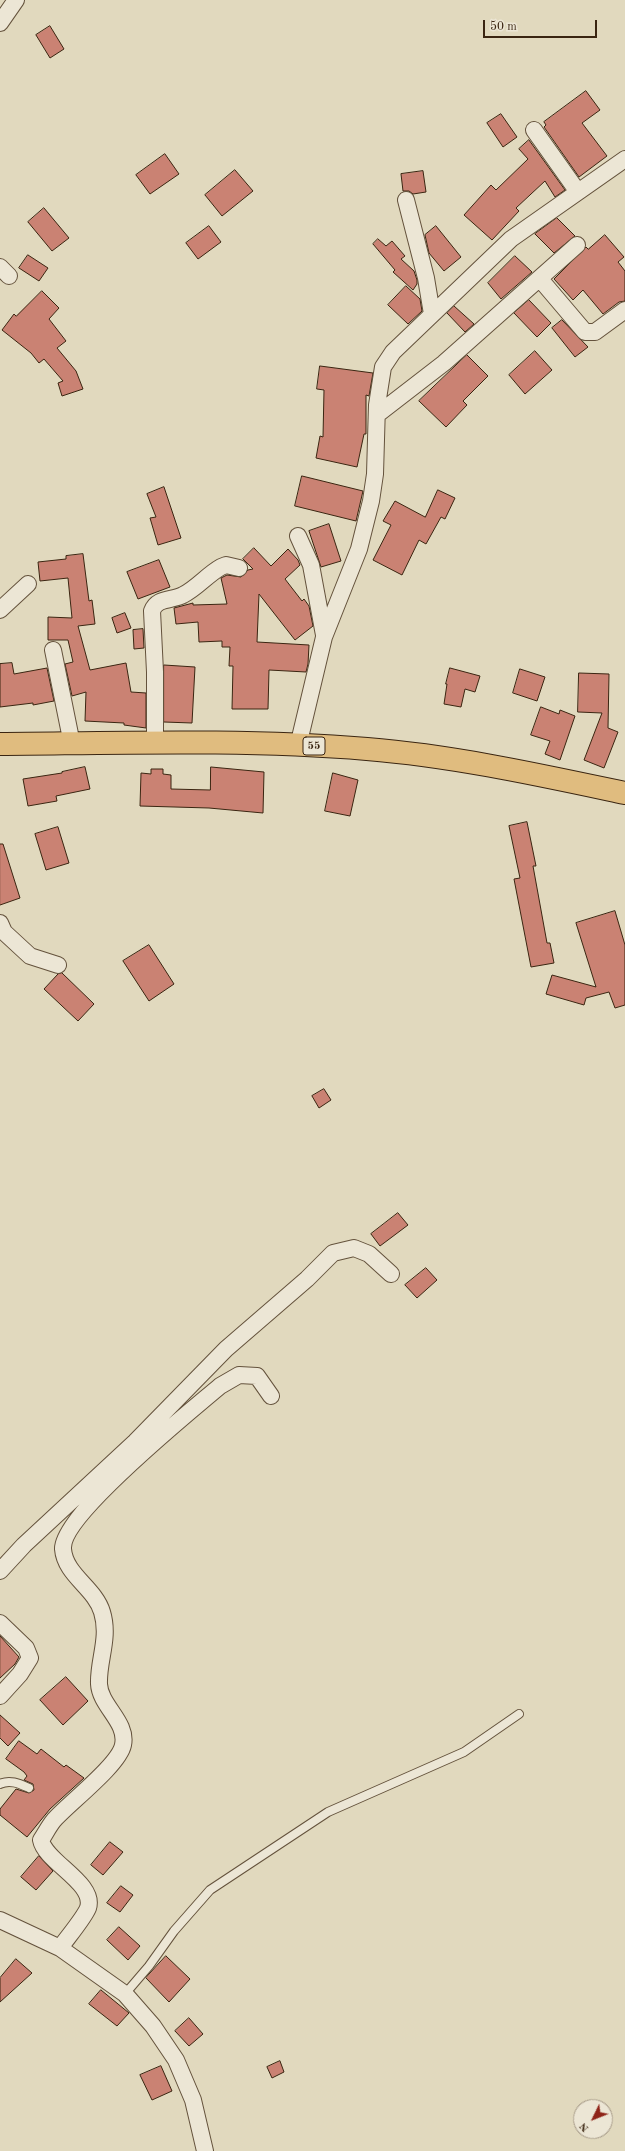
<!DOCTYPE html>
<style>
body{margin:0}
#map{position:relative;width:625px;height:2151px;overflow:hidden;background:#e1d9be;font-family:"Old Standard TT",serif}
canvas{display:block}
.north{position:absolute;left:573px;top:2099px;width:40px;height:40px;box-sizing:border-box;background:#ece6d5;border:1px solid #a59987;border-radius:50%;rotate:227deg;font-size:11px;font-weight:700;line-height:16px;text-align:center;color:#3a2511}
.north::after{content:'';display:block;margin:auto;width:14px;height:18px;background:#8f2418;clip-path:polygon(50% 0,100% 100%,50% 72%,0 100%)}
.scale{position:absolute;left:483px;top:20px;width:114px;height:18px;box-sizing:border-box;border:2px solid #3a2511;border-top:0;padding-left:5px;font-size:12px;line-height:14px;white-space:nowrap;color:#3a2511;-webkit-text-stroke:3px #ece6d5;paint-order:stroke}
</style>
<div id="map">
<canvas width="625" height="2151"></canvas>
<div class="north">N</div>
<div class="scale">50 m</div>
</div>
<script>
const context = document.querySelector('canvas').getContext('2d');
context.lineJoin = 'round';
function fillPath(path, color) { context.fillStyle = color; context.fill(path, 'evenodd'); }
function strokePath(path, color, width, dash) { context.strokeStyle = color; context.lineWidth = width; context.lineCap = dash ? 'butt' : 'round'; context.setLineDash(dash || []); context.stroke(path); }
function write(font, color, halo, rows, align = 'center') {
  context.font = font + ' "Old Standard TT",serif'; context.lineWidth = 4; context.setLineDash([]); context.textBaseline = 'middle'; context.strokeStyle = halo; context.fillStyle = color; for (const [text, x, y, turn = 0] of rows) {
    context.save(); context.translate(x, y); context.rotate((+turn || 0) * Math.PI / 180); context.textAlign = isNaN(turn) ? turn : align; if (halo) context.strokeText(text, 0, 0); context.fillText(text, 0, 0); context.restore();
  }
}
const building = new Path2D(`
 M50,26L64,49L50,58L36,35Z
 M586,91L600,110L582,123L607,156L579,177L544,127L546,125L544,122Z
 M501,114L517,137L503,147L487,123Z
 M529,140L565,190L555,197L545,181L516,208L519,211L492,240L464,215L491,185L496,190L528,159L519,149Z
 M165,154L179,174L150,194L136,175Z
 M235,170L253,191L222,216L205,195Z
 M423,171L426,192L413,194L409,191H403L401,174Z
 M44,208L69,238L52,251L28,222Z
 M557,218L575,236L554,253L535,234Z
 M209,226L221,242L198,259L186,243Z
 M436,226L461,257L444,271L429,253L425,235Z
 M605,235L624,257L618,262L625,271V301L619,302L603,314L583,290L573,300L554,279L586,247L588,249Z
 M378,239L386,246L392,241L405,256L401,259L414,271L417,280V284L413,290L393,272L395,270L373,244Z
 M28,255L48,268L39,281L19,268Z
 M515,256L532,272L501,299L488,283Z
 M406,286L420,299L422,311L408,324L388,305Z
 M42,291L59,308L49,319L66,341L57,348L76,371L83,389L62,396L58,383L63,381L44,359L39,363L31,353L2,330L14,314L16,316Z
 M529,300L551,323L537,337L514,313Z
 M454,306L474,324L465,332L447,313Z
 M562,320L588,347L575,357L552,328Z
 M535,351L552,370L525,394L509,375Z
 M467,355L488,376L463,401L467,405L446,427L419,401Z
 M320,366L373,373L369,396L366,395V434H364L357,467L316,458L320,436L323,437L324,390L317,389Z
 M302,476L363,491L356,521L295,506Z
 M164,487L181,538L158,545L150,518L156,517L147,494Z
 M438,490L455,498L445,519L441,517L426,544L419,540L402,575L373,560L391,525L383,521L395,501L425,517Z
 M329,524L341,561L321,567L309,531Z
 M254,548L271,566L288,549L298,560L300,565L285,579L302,601L304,599L309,606L313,626L295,640L259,594L257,642L309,645L308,664L306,672L269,670L268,709H232L233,666H229L230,647H222V641L199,642L198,622L176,624L174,608L193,603V605L227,604L221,578L227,575L241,577L248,570L253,569L243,559Z
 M83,554L89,601L92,600L95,624L78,626L90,670L126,663L131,692L146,693V728L124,725V723L85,721L86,692L72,696L65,664L73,662L68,640H48V617L72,618L68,578L40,581L38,562L66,559V556Z
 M159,560L170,587L138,599L127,572Z
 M125,613L131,628L117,633L112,618Z
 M143,629L144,648L134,649L133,630Z
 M12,663L14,674L47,668L54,701L33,705V703L0,707V664Z
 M164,665L195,667L192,723L164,722Z
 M450,668L480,676L475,692L465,689L461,707L444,704L447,684H446Z
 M520,669L545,677L537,701L513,693Z
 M579,673L609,674L608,728L618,732L604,768L584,760L602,713L578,712Z
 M541,707L559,714L560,710L575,716L560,760L545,754L550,741L531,735Z
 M85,767L90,789L56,796L57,801L28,806L23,779L62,773V772Z
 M211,767L264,772L263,813L209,808L140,806L141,773L151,774V769H163V774L171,775V789L210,790Z
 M333,773L358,780L350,816L325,811Z
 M527,822L536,866H533L547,943H550L554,963L531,967L514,879L520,878L509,826Z
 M58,827L69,863L46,870L35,834Z
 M0,844H3L20,898L0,905Z
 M615,911L625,945V1005L615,1008L609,992L586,998L584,1005L546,994L552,975L596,987L576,923Z
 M149,945L174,984L149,1001L123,961Z
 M62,973L94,1004L78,1021L44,989L58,974Z
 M324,1089L331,1100L319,1108L312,1096Z
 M398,1213L408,1225L380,1246L371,1234Z
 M426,1268L437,1280L417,1298L405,1285Z
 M0,1636L19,1657L15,1664L0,1678Z
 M66,1677L88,1701L63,1725L40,1700Z
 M0,1715L20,1733L8,1746L0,1738Z
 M19,1741L37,1754L41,1749L64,1767L66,1765L84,1778L50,1809L27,1837L0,1815V1809L16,1789L29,1793L34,1790L33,1784L24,1780L27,1776L24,1772L6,1759Z
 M110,1842L123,1852L103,1875L91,1865Z
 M39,1856L53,1871L36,1890L21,1877Z
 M121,1886L133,1895L120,1912L107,1903Z
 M119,1927L140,1946L128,1960L107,1940Z
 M166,1956L190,1979L169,2002L146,1978Z
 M16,1959L32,1973L0,2002V1978Z
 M101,1990L129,2013L117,2026L89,2004Z
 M189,2018L203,2034L189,2046L175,2031Z
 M280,2061L284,2072L272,2078L267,2067Z
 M161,2066L172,2091L152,2100L140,2075Z`);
const service = new Path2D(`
 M0,1784C10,1779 20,1784 29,1788
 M125,1994L149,1966L174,1931L210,1890L328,1812L464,1752L519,1714`);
const minor = new Path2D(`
 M0,23L16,0
 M534,130L578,192
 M406,200L426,278L432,314
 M0,267L9,276
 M540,279L585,332H595L625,310
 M378,414L444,363L577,245
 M298,536L311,565L324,635
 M0,610L28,584
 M53,650L72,744
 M155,743V672L152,611C157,597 172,601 183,595C197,588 207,575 221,567L226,565L239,568
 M298,746L324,637L359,549L371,501L375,474L377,405L383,367L393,352L511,239L625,159
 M0,923L4,932L30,956L58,965
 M0,1571L24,1545L135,1442L226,1349L307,1279L333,1253L354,1248L369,1254L391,1274
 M0,1623L26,1648L30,1658L20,1674L0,1696
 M0,1920L60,1948L125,1994L153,2026L176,2060L193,2100L205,2151
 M60,1948C67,1938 84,1918 88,1908C96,1883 45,1862 41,1840C45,1834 49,1826 54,1820C69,1803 119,1765 123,1745C128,1722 100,1706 99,1684C98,1660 110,1638 102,1612C95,1588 65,1575 63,1549C61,1515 191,1411 220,1386L239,1375L257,1376L271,1396`);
const trunk = new Path2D(`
 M0,744C122,743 245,739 367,749C454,756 540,775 625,793`);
const shields = [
 [314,746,22]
];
const shieldNames = [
 ["55",314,746]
];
fillPath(building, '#ca8273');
strokePath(building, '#3a2511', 1);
strokePath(service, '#64523c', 10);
strokePath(minor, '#64523c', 18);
strokePath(trunk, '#3a2511', 24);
strokePath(service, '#ece6d5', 8);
strokePath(minor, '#ece6d5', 16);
strokePath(trunk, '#e0bc7f', 22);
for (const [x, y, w] of shields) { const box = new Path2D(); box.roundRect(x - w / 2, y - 9, w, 18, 3); context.fillStyle = '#ece6d5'; context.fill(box); strokePath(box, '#3a2511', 1); }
write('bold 11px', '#3a2511', null, shieldNames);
</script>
